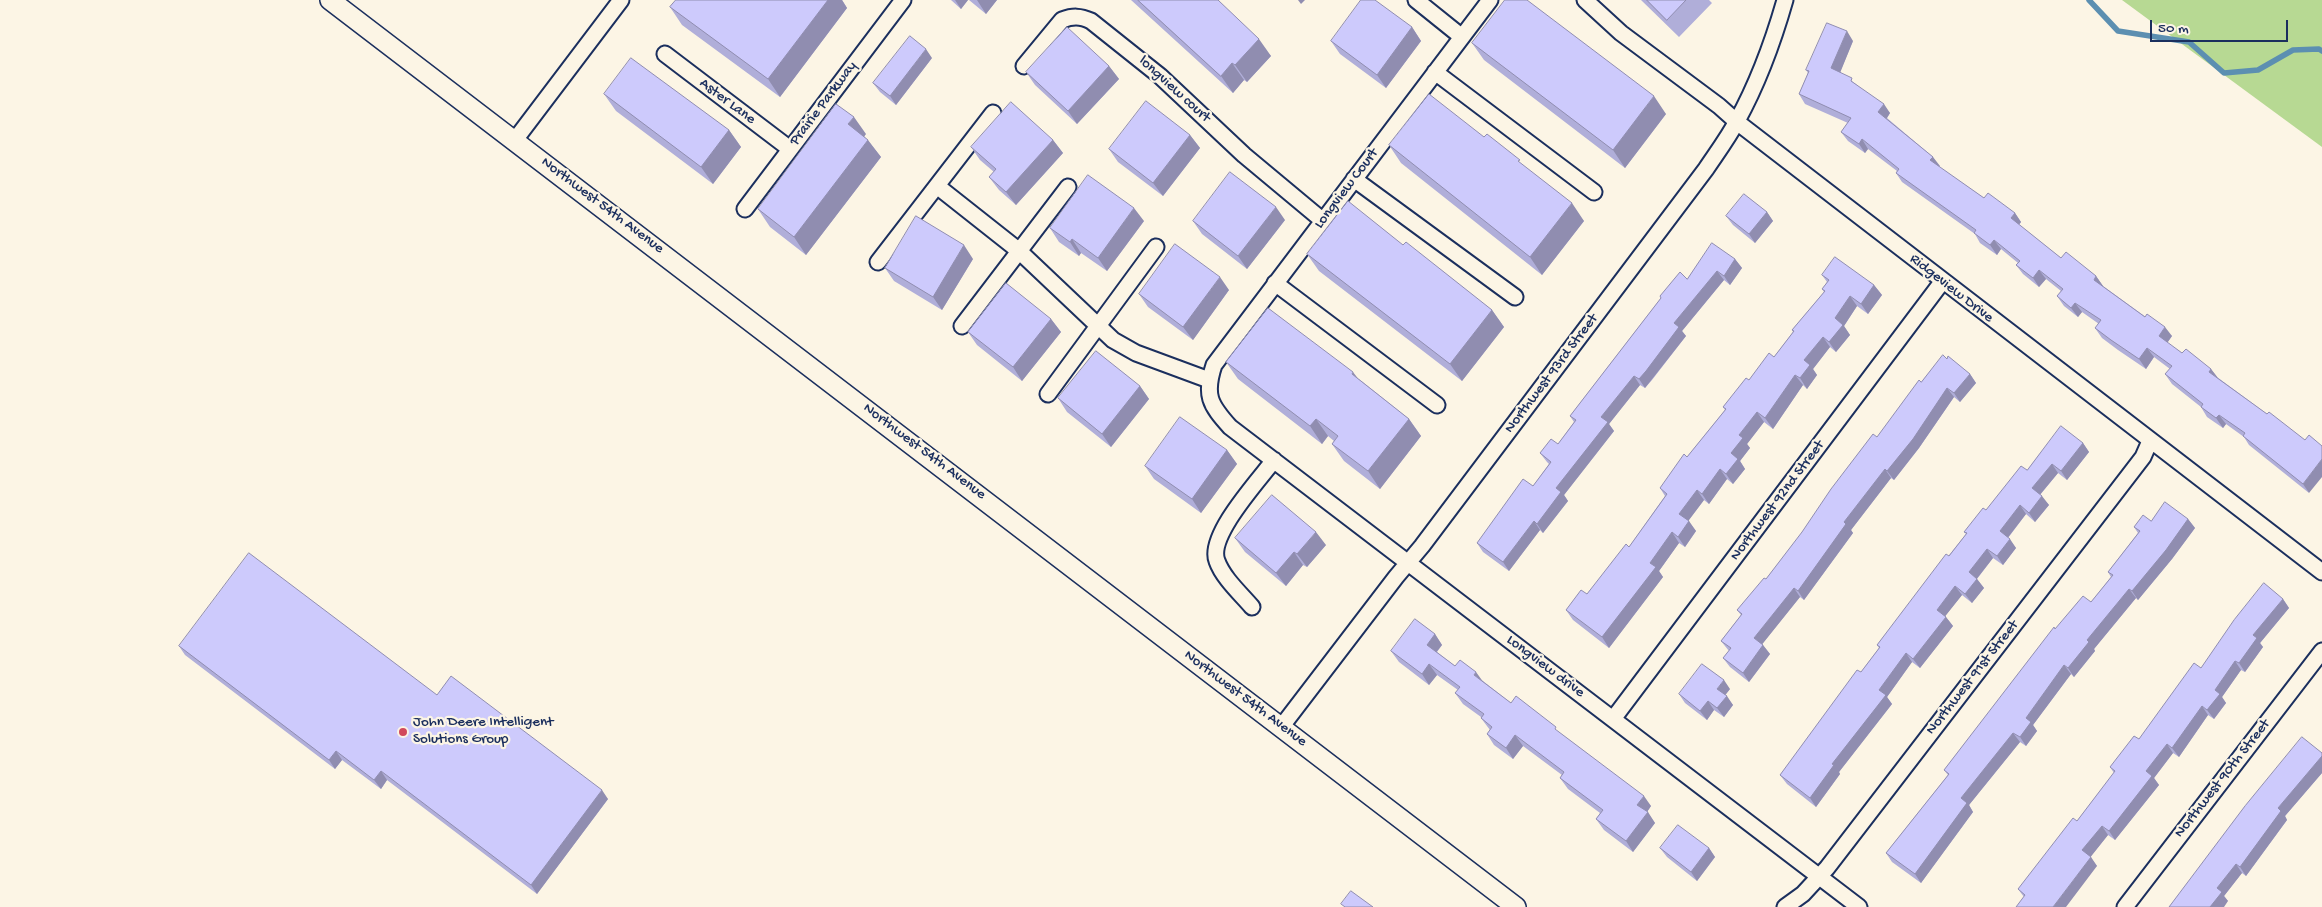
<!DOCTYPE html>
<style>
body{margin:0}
#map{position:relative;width:2322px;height:907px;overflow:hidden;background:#fcf5e5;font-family:"Gochi Hand",sans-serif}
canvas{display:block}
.scale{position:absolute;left:2150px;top:20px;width:138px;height:22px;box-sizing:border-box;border:2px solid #1b2f5e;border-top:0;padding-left:6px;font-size:15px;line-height:18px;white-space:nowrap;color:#1b2f5e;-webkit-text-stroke:4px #fcf5e5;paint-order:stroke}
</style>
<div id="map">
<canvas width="2322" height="907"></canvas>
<div class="scale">50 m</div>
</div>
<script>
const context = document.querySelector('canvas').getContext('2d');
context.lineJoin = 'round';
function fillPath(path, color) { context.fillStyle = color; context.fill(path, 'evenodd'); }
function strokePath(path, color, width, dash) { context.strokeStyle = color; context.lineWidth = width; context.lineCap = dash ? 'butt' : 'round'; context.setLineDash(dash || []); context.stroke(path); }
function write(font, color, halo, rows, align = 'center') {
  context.font = font + ' "Gochi Hand",sans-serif'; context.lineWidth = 4.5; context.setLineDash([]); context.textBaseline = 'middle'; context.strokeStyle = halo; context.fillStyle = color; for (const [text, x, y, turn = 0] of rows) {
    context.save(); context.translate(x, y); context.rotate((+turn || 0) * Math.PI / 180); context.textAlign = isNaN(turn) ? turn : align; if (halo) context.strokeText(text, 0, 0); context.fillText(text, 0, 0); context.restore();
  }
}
const green = new Path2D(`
 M2122,0H2322V147Z`);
const stream = new Path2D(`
 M2089,0L2118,31L2189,42L2224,73L2258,70L2293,50L2319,49L2322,51`);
const minor = new Path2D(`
 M1416,0L1462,37
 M1490,0L1214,365C1204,395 1210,405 1230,427L1859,907
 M1585,0L1621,33L1719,106L1737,122L2322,572
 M665,54L790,149
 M1024,66L1062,20C1073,16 1080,16 1091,21L1160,76L1244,155L1322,220
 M1435,72L1594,192
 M515,140L621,0
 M1354,179L1515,297
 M937,186L1018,250L1113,340L1136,353L1209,380
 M745,209L903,0
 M878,262L993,113
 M1275,283L1437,405
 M962,326L1068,187
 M1048,394L1156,247
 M1252,607C1241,594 1223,578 1217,561C1207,536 1259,480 1274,460
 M1613,719L1942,282
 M1282,726L1396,577L1422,546L1706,169C1716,154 1728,138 1737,121C1758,83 1773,42 1785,0
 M1785,907L1803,894L1827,868L2143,457L2150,441
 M2125,907L2322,651`);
const tertiary = new Path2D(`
 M330,0L1516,907`);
const wall = new Path2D(`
 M676,0H842L847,8L780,97L682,25L670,7Z
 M951,0H968L961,9Z
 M969,0H997L986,14Z
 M1131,0H1218L1271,56L1247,82L1244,80L1233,93Z
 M1641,0H1709L1712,3L1679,37Z
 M1412,27L1421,41L1386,88L1340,54L1331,41Z
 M1853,41L1840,72L1857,85L1890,113L1887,118L1933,157L1939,167L1984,198L2015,213L2021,222L2019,225L2061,258L2096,276L2103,286L2172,336L2167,343L2182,353L2211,369L2217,377L2267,414L2309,493L2249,445L2244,437L2226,424L2223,428L2207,417L2201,407L2172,384L2165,374L2170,369L2154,357L2146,369L2118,350L2102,338L2095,328L2099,324L2082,312L2078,317L2064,306L2057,296L2061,291L2046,279L2039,287L2023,274L2016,265L2018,263L2001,249L1997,255L1980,243L1975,234L1902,182L1896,173L1897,171L1868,149L1865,153L1848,141L1841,132L1848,123L1805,104L1799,94L1808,73L1806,70Z
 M1472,43L1666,114L1625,168L1484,60Z
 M932,58L896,105L880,92L873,83Z
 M1109,66L1119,79L1077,124L1035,85L1026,72Z
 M604,94L729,130L741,147L713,184L616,111Z
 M866,134L864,136L881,157L806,255L770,227L758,209Z
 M1190,135L1200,148L1163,196L1118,162L1109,149Z
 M1484,137L1523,165L1584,221L1542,275L1401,163L1389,145Z
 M1053,140L1063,153L1016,205L999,190L989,177L994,172L980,160L971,147Z
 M1767,212L1773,221L1755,243L1733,225L1726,216Z
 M1285,220L1247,269L1202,234L1193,221Z
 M1144,221L1107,271L1081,253L1079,256L1059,242L1050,228Z
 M1403,245L1492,310L1504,327L1462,381L1319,271L1307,254Z
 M973,259L942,310L894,281L885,268Z
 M1735,259L1742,268L1730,285L1724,280L1682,331L1686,336L1652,380L1645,388L1640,385L1609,424L1614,431L1564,495L1568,501L1543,533L1540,530L1509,571L1483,552L1477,543L1533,486L1549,464L1547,462L1540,453L1558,444L1574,422L1570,416L1661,298L1660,296L1687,279Z
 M1822,275L1874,285L1882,295L1868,314L1857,306L1844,326L1850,335L1836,352L1830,347L1813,369L1817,375L1807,389L1803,385L1773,429L1764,422L1747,444L1750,448L1740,461L1745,469L1733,484L1727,479L1709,504L1704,500L1688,521L1696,531L1685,547L1679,543L1659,571L1663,577L1609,648L1573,620L1566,610L1587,594L1629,547L1665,496L1660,488L1687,457L1725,410L1723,407L1749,380L1774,357L1793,332L1792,330L1824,292L1822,289L1827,282Z
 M1229,290L1193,340L1148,307L1139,294Z
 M1051,319L1061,332L1022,381L977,345L968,332Z
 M1947,359L1970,374L1976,383L1960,402L1954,397L1919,448L1894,480L1891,478L1851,530L1853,533L1804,600L1800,597L1762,644L1770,654L1749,682L1730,667L1723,658L1729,651L1721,641L1741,615L1737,610L1766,579L1921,382Z
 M1226,362L1359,379L1409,419L1421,436L1380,489L1344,461L1332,444L1334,441L1328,436L1322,444L1238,379Z
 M1140,386L1149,399L1111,447L1067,412L1058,398Z
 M2083,443L2089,452L2067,480L2058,473L2040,495L2049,505L2035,522L2026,514L2008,538L2016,548L2003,565L1993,558L1977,579L1984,588L1972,603L1962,595L1945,616L1953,626L1920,668L1912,662L1887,697L1892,704L1839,772L1840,774L1816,807L1787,784L1780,775L1861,672L1879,648L1877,645L1966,534L1964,532L2027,470Z
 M1227,450L1237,464L1201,513L1154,479L1145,466Z
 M2188,519L2195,528L2172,559L2138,600L2136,598L2094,649L2095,651L2074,677L2071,674L2033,725L2037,731L2026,746L2020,742L1969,805L1973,812L1921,883L1892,862L1886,853L1948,775L1944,770L2055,629L2091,602L2111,577L2108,572L2138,533L2134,527L2151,521Z
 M1235,538L1326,545L1307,567L1303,565L1286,586L1245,552Z
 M2283,599L2289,608L2260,643L2263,647L2245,672L2241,670L2222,697L2226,703L2214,719L2208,715L2179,757L2173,753L2154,778L2159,785L2115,840L2108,835L2090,857L2097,866L2024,897L2018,889L2077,821L2114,773L2110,767L2139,739L2201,668Z
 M1435,634L1442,645L1437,652L1455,666L1483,681L1511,703L1561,734L1651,806L1647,812L1655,823L1633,852L1604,830L1596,819L1600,813L1568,789L1560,778L1562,775L1523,746L1513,759L1494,745L1487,734L1490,730L1481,718V717L1463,704L1455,693L1458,690L1437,675L1429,685L1399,662L1391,651Z
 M179,646L437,695L608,799L537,894L387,780L381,789L342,760L335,769L185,655Z
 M1730,689L1725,695L1733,705L1724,717L1714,710L1707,720L1685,703L1679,694Z
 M2322,753V773L2285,816L2287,820L2246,876L2242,873L2224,896L2228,901L2169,907Z
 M1660,848H1709L1715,857L1697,881L1667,857Z`);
const shadedWall = new Path2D(`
 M828,0H842L847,8L780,97L768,79Z
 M955,0H968L961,9Z
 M977,0H997L986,14Z
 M1298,0H1305L1301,4Z
 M1412,27L1421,41L1386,88L1377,75Z
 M1847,31L1853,41L1838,78L1831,68Z
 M1259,39L1271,56L1247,82L1235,65Z
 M926,49L932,58L896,105L890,96Z
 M1232,63L1244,80L1233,93L1221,76Z
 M1109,66L1119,79L1077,124L1068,111Z
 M1654,96L1666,114L1625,168L1613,150Z
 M1884,104L1890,113L1885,121L1878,112Z
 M854,117L866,134L861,141L848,124Z
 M729,130L741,147L713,184L701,167Z
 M1190,135L1200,148L1163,196L1153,183Z
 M1862,139L1868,149L1865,153L1859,144Z
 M868,140L881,157L806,255L794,237Z
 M1053,140L1063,153L1016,205L1006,192Z
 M1933,157L1940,166L1937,170L1930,160Z
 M1572,203L1584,221L1542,275L1530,257Z
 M1276,207L1285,220L1247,269L1238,256Z
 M1134,208L1144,221L1107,271L1098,258Z
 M1767,212L1773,221L1755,243L1749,234Z
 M2015,213L2021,222L2017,227L2011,218Z
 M1072,239L1081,253L1079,256L1070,242Z
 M1994,240L2001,249L1997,255L1990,245Z
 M964,245L973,259L942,310L933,297Z
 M1735,259L1742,268L1730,285L1724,276Z
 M2039,270L2046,279L2039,287L2033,278Z
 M1717,271L1724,280L1682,331L1686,336L1645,388L1639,379L1674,323Z
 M2096,276L2103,286L2100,289L2094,280Z
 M1220,277L1229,290L1193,340L1183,327Z
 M1874,285L1882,295L1868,314L1861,304Z
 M1850,296L1857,306L1844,326L1850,335L1836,352L1829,342L1835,318Z
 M2075,303L2082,312L2078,317L2071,308Z
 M1492,310L1504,327L1462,381L1450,364Z
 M1051,319L1061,332L1022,381L1013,367Z
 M2165,327L2172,336L2165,346L2159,336Z
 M1823,337L1830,347L1813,369L1817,375L1807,389L1800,378L1804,360Z
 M2147,348L2154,357L2146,369L2139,359Z
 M2211,369L2218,378L2209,372Z
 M1353,372L1366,389L1352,374Z
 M1970,374L1976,383L1960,402L1954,393Z
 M1795,375L1803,385L1773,429L1765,418Z
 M1634,376L1640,385L1609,424L1614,431L1564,495L1568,501L1543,533L1537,524L1556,488L1601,417Z
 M1140,386L1149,399L1111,447L1102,434Z
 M1947,388L1954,397L1919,448L1894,480L1887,471Z
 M1757,412L1764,422L1747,444L1750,448L1740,461L1745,469L1733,484L1726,474L1731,453L1739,435Z
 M2219,415L2226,424L2223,428L2216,418Z
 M1316,419L1328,436L1322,444L1310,426Z
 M1409,419L1421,436L1380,489L1368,471Z
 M2083,443L2089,452L2067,480L2061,471Z
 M1227,450L1237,464L1201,513L1192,499Z
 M2322,459V477L2309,493L2303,484Z
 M2052,464L2058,473L2038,497L2032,488Z
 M1720,469L1727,479L1709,504L1702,494Z
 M1885,469L1891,478L1851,530L1853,533L1804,600L1798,591L1844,522Z
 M1697,490L1704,500L1686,524L1679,514Z
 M2042,496L2049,505L2035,522L2029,513Z
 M2020,505L2026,514L2006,540L2000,531Z
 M2188,519L2195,528L2172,559L2138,600L2132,591Z
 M1534,521L1540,530L1509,571L1503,562Z
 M1689,521L1696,531L1685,547L1678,537Z
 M1316,532L1326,545L1307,567L1297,554Z
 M1672,532L1679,543L1659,571L1663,577L1609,648L1602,637L1650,563Z
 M2010,539L2016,548L2003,565L1997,556Z
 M1987,549L1993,558L1975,581L1969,572Z
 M1294,552L1303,565L1286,586L1276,573Z
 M1977,579L1984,588L1972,603L1965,594Z
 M1955,586L1962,595L1943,619L1937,610Z
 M1794,588L1800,597L1760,647L1754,638Z
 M2129,589L2136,598L2094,649L2095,651L2074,677L2068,668L2087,640Z
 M2283,599L2289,608L2260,643L2263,647L2245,672L2239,663L2253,635Z
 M1946,617L1953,626L1920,668L1913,659Z
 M1435,634L1442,645L1434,655L1427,645Z
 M1763,645L1770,654L1749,682L1743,673Z
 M1906,653L1912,662L1887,697L1892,704L1839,772L1840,774L1816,807L1810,798L1879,690Z
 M2235,661L2241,670L2222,697L2226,703L2214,719L2207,710L2215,690Z
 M1429,664L1437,675L1429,685L1422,674Z
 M2064,665L2071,674L2033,725L2037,731L2026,746L2020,737L2026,718Z
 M1476,672L1484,683L1474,675Z
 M1724,680L1730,689L1723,698L1717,689Z
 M1727,696L1733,705L1724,717L1717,708Z
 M1708,701L1714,710L1707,720L1700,711Z
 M2202,706L2208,715L2179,757L2172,748Z
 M2013,733L2020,742L1969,805L1973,812L1921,883L1915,874L1961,798Z
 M1515,735L1523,746L1513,759L1506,748Z
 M2167,744L2173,753L2154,778L2159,785L2115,840L2109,831L2146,771Z
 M336,751L342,760L335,769L329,760Z
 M2322,756V773L2285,816L2287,820L2246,876L2240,867L2278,808Z
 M381,771L387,780L381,789L374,780Z
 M602,790L608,799L537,894L531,885Z
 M1644,796L1651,806L1645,815L1637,805Z
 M1648,812L1655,823L1633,852L1626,841Z
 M2102,826L2108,835L2089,859L2082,850Z
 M1709,848L1715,857L1697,881L1691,872Z
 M2091,857L2097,866L2066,907H2053Z
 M2236,864L2242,873L2224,896L2228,901L2224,907H2210L2217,888Z`);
const building = new Path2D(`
 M676,0H828L768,79L670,7Z
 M1138,0H1218L1259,39L1235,65L1232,63L1221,76Z
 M1361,0H1375L1412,27L1377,75L1331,41Z
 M1505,0H1527L1654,96L1613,150L1472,43Z
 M1647,0H1686L1667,20Z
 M1827,23L1847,31L1831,68L1852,78L1851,81L1884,104L1878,112L1933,157L1930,160L1984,198L1988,193L2015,213L2011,218L2061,258L2066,252L2096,276L2094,280L2145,317L2147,314L2165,327L2159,336L2182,353L2186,349L2211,369L2209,372L2267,414L2269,412L2305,440L2309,435L2322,446V459L2303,484L2243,436L2245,433L2219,415L2216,418L2201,407L2203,404L2165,374L2172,366L2147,348L2139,359L2111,340L2095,328L2101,320L2075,303L2071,308L2057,296L2063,289L2039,270L2033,278L2016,265L2020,261L1994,240L1990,245L1974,233L1976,230L1896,173L1899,169L1862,139L1859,144L1841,132L1851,118L1799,94L1809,71L1806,70Z
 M1067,27L1109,66L1068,111L1026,72Z
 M910,36L926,49L890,96L873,83Z
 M631,58L729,130L701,167L604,94Z
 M1429,94L1484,137L1487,134L1520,160L1518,161L1572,203L1530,257L1389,145Z
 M1146,101L1190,135L1153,183L1109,149Z
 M1011,102L1053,140L1006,192L989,177L996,169L971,147Z
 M836,104L854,117L848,124L868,140L794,237L758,209Z
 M1230,172L1276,207L1238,256L1193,221Z
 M1088,175L1134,208L1098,258L1072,239L1070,242L1050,228Z
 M1744,194L1767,212L1749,234L1726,216Z
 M1348,201L1403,245L1406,242L1492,310L1450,364L1307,254Z
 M916,216L964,245L933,297L885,268Z
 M1712,243L1735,259L1724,276L1717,271L1674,323L1679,327L1646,371L1639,379L1634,376L1601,417L1608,422L1556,488L1561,492L1537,524L1534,521L1503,562L1477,543L1523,479L1533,486L1551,462L1540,453L1551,439L1558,444L1576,420L1570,416L1661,298L1660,296L1680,272L1687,279Z
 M1175,244L1220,277L1183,327L1139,294Z
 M1835,257L1874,285L1861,304L1850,296L1835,318L1843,325L1829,342L1823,337L1804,360L1810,365L1800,378L1795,375L1765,418L1757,412L1739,435L1743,438L1731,453L1738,459L1726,474L1720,469L1702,494L1697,490L1679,514L1689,521L1678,537L1672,532L1650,563L1656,567L1602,637L1566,610L1581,590L1587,594L1626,544L1629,547L1667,494L1660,488L1684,454L1687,457L1726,409L1723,407L1746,378L1749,380L1769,353L1774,357L1794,331L1792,330L1825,291L1822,289L1829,280L1822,275Z
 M1006,283L1051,319L1013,367L968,332Z
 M1268,308L1353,372L1352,374L1409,419L1368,471L1332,444L1338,436L1316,419L1310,426L1226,362Z
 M1096,351L1140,386L1102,434L1058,398Z
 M1943,355L1947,359L1948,356L1970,374L1954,393L1947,388L1913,439L1887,471L1885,469L1844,522L1846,524L1798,591L1794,588L1754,638L1763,645L1743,673L1723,658L1731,648L1721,641L1742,614L1737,610L1764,578L1766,579L1802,532L1831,489L1873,434L1877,437L1919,380L1921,382Z
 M1180,417L1227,450L1192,499L1145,466Z
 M2061,426L2083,443L2061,471L2052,464L2032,488L2042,496L2029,513L2020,505L2000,531L2010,539L1997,556L1987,549L1969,572L1977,579L1965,594L1955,586L1937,610L1946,617L1913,659L1906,653L1879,690L1886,695L1832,764L1834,765L1810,798L1780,775L1857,670L1861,672L1880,647L1877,645L1946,554L1949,556L1967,533L1964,532L1983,508L1986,510L2021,466L2027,470Z
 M1272,495L1316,532L1297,554L1294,552L1276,573L1235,538Z
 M2165,502L2188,519L2166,550L2132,591L2129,589L2087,640L2089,642L2068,668L2064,665L2026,718L2031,722L2020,737L2013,733L1961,798L1967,803L1915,874L1886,853L1949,774L1944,770L2054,627L2055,629L2083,596L2091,602L2113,575L2108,572L2140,531L2134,527L2143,515L2151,521Z
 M249,553L437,695L451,676L602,790L531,885L381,771L374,780L336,751L329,760L179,646Z
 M2264,583L2283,599L2253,635L2257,638L2239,663L2235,661L2215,690L2220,694L2207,710L2202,706L2172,748L2167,744L2146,771L2152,776L2109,831L2102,826L2082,850L2091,857L2053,907H2016L2025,895L2018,889L2073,818L2077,821L2115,771L2110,767L2134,736L2139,739L2194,663L2201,668L2234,620Z
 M1415,619L1435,634L1427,645L1455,666L1460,660L1476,672L1474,675L1511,703L1516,696L1556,727L1555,729L1644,796L1637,805L1648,812L1626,841L1596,819L1603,810L1560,778L1564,772L1515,735L1506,748L1487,734L1492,727L1481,718L1484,714L1455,693L1460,687L1429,664L1422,674L1391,651Z
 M1702,664L1724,680L1717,689L1727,696L1717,708L1708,701L1700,711L1679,694Z
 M2302,737L2322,753V756L2278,808L2281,811L2240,867L2236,864L2217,888L2222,892L2210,907H2169L2245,806Z
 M1678,825L1709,848L1691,872L1660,848Z
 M1351,891L1373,907H1345L1341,904Z`);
const markers = [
 [403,732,5,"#d1495b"]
];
const streetNames = [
 ["longview court",1174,90,42],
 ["Aster Lane",727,102,37],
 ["Prairie Parkway",824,104,-53],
 ["Longview Court",1347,189,-53],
 ["Northwest 54th Avenue",602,206,37],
 ["Ridgeview Drive",1951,289,38],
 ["Northwest 93rd Street",1552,374,-53],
 ["Northwest 54th Avenue",924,452,37],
 ["Northwest 92nd Street",1778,501,-53],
 ["Longview drive",1545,667,37],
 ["Northwest 91st Street",1973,678,-52],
 ["Northwest 54th Avenue",1245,699,37],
 ["Northwest 90th Street",2223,779,-52]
];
const poiNames = [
 ["John Deere Intelligent",413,723],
 ["Solutions Group",413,740]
];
fillPath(green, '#b7d993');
strokePath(stream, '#5c8fb1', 5.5);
strokePath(minor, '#1b2f5e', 19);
strokePath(tertiary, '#1b2f5e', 22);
strokePath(minor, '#fcf5e5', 15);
strokePath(tertiary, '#fcf5e5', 19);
fillPath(wall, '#b0aed9');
fillPath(shadedWall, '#908db0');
fillPath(building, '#cdcafc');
strokePath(building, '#908db0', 1);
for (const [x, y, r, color] of markers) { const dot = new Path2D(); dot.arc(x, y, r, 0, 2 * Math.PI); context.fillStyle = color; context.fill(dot); strokePath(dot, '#fcf5e5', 2); }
write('15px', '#1b2f5e', '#fcf5e5', streetNames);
write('15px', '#1b2f5e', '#fcf5e5', poiNames, 'left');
</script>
